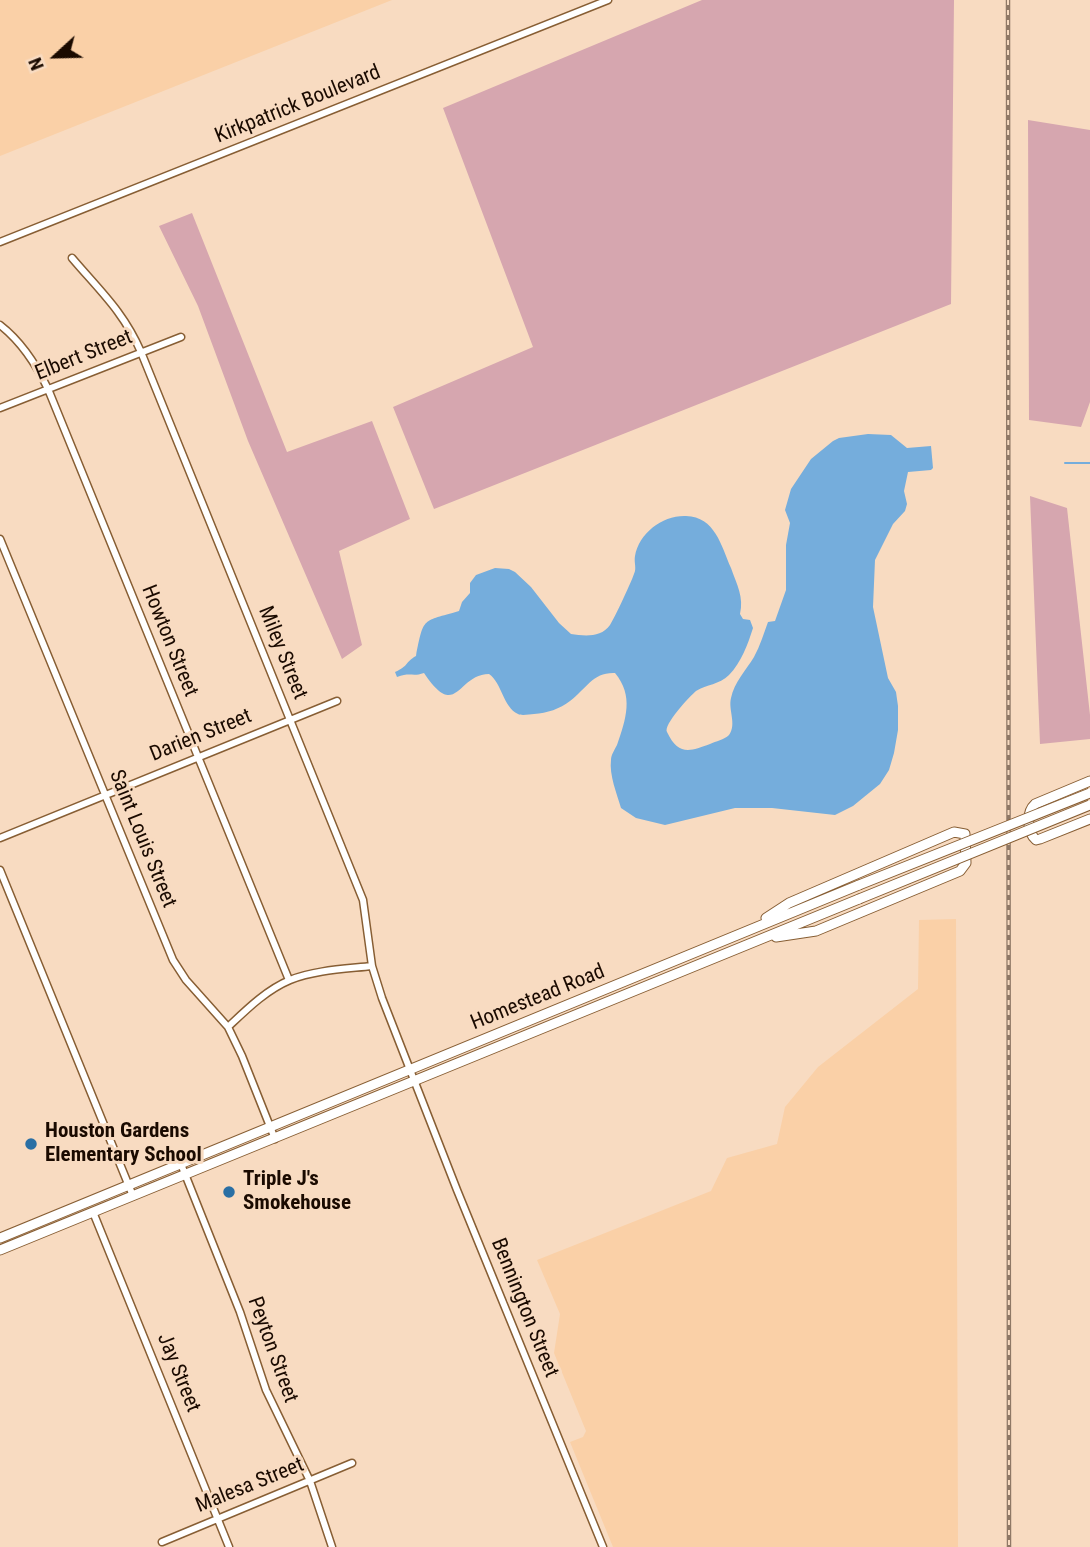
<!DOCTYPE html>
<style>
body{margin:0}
#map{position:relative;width:1090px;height:1547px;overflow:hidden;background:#f8dbc1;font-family:"Roboto Condensed",sans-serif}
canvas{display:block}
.north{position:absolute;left:21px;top:21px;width:70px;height:70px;-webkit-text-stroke:5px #f8dbc1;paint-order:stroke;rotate:248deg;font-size:19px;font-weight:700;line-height:28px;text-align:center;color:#1a0a00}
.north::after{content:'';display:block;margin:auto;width:24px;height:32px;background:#1a0a00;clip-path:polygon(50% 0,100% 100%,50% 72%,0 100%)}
</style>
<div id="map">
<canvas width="1090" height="1547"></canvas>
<div class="north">N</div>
</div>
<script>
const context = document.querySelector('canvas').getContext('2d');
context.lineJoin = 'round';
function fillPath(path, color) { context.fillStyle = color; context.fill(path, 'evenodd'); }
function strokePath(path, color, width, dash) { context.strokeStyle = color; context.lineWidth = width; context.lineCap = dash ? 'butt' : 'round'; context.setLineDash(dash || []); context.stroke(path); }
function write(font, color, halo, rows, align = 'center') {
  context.font = font + ' "Roboto Condensed",sans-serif'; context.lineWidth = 6; context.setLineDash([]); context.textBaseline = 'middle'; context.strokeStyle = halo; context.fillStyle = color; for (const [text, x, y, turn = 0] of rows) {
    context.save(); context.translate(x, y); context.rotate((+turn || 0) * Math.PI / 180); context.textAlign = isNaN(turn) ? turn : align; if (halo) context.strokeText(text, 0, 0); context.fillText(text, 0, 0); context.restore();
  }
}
const built = new Path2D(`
 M0,0H392L0,156Z
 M956,919L958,1547H613L570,1442L583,1437L586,1431L554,1353L560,1314L537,1260L711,1191L727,1158L777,1144L785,1107L818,1067L918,989L919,920Z`);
const green = new Path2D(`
 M702,0H954L951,304L434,509L393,407L533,347L443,108Z
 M1028,120L1090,130V402L1081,427L1029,420Z
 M192,213L287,452L372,421L410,519L339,551L362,645L342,659L248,441L198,306L159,226Z
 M1030,496L1067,508L1090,715V739L1040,744Z`);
const water = new Path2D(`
 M868,434L891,435L907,448L931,446L933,468L931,470L908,472L904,491L907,504L905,511L893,524L875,560L873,607L888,678L896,692L898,706V730L894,753L889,770L880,784L853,806L835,815L772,808H735L665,825L636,818L621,808C617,794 609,775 611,760C611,755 615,749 617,745C626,719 634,696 615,673C593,672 587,688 570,701C560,709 547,713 534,714C530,714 522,716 518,714C503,707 502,683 489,674C457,674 457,722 424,673C413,677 410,672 397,677L395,672C409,666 405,662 416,656C424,616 422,622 459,611L462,602L470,593V583L476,575L495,568L509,569L515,572L531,587L559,623L571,634C584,636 601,638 610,625C614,619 633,579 635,571C636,567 634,561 635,556C639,533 663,515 686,516C715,517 721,545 731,568C737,585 744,597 740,614L743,619L750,620L753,628C748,644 741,663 729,675C719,685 707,684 696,691C690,696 663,725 667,732C678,755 689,752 710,744C716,741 724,740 729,735C737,724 728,710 731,698C734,683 746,670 754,657C760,646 764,633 768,622L775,621L786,590V545L790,523L785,510L791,489L811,459L833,441L839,438Z`);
const stream = new Path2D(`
 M1065,463H1090`);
const street = new Path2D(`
 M0,242L608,0
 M72,258C100,291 123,311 141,352L363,900L372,966L382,998L457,1190L603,1547
 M0,325C22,342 36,364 48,389L289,980
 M0,408L181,337
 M0,539L173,960L186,980L228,1027L242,1056L275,1139
 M0,838L337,701
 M0,870L133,1196
 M228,1027C246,1010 266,990 290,980C315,970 345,969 372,966
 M181,1164L240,1312L266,1390L310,1481L332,1547
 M93,1212L229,1547
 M162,1542L352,1463`);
const secondary = new Path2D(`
 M1090,781L1035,804C1026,812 1027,832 1036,840L1040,839L1090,819
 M766,918L789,903L954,832L965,834L966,863L960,871L816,931L776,937
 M0,1238L859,885
 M0,1250L859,899`);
const rail = new Path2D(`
 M1008,0L1009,1547`);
const secondaryBridge = new Path2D(`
 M859,885L1090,793
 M859,899L1090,805`);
const markers = [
 [31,1144,7,"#2a6fa4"],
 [229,1192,7,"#2a6fa4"]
];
const streetNames = [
 ["Kirkpatrick Boulevard",298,105,-22],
 ["Elbert Street",84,356,-22],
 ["Howton Street",169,641,68],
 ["Miley Street",282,653,68],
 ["Darien Street",201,736,-22],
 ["Saint Louis Street",142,839,68],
 ["Homestead Road",538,998,-22],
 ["Bennington Street",524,1308,68],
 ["Peyton Street",272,1350,70],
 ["Jay Street",178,1373,68],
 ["Malesa Street",250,1486,-22]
];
const poiNames = [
 ["Houston Gardens",45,1132],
 ["Elementary School",45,1156],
 ["Triple J's",243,1180],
 ["Smokehouse",243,1204]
];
fillPath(built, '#fad0a7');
fillPath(green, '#d6a6af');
fillPath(water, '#75addc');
strokePath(stream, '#75addc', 2);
strokePath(street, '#875e34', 9);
strokePath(secondary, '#875e34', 11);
strokePath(street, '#fff', 6);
strokePath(secondary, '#fff', 9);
strokePath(rail, '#8f7866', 4.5);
strokePath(rail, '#f8dbc1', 2, [5]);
strokePath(secondaryBridge, '#875e34', 11, []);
strokePath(secondaryBridge, '#fff', 9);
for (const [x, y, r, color] of markers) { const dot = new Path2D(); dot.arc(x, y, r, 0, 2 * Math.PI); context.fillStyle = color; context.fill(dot); strokePath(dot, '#f8dbc1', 2.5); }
write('21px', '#1a0a00', '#f8dbc1', streetNames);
write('bold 21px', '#1a0a00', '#f8dbc1', poiNames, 'left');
</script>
